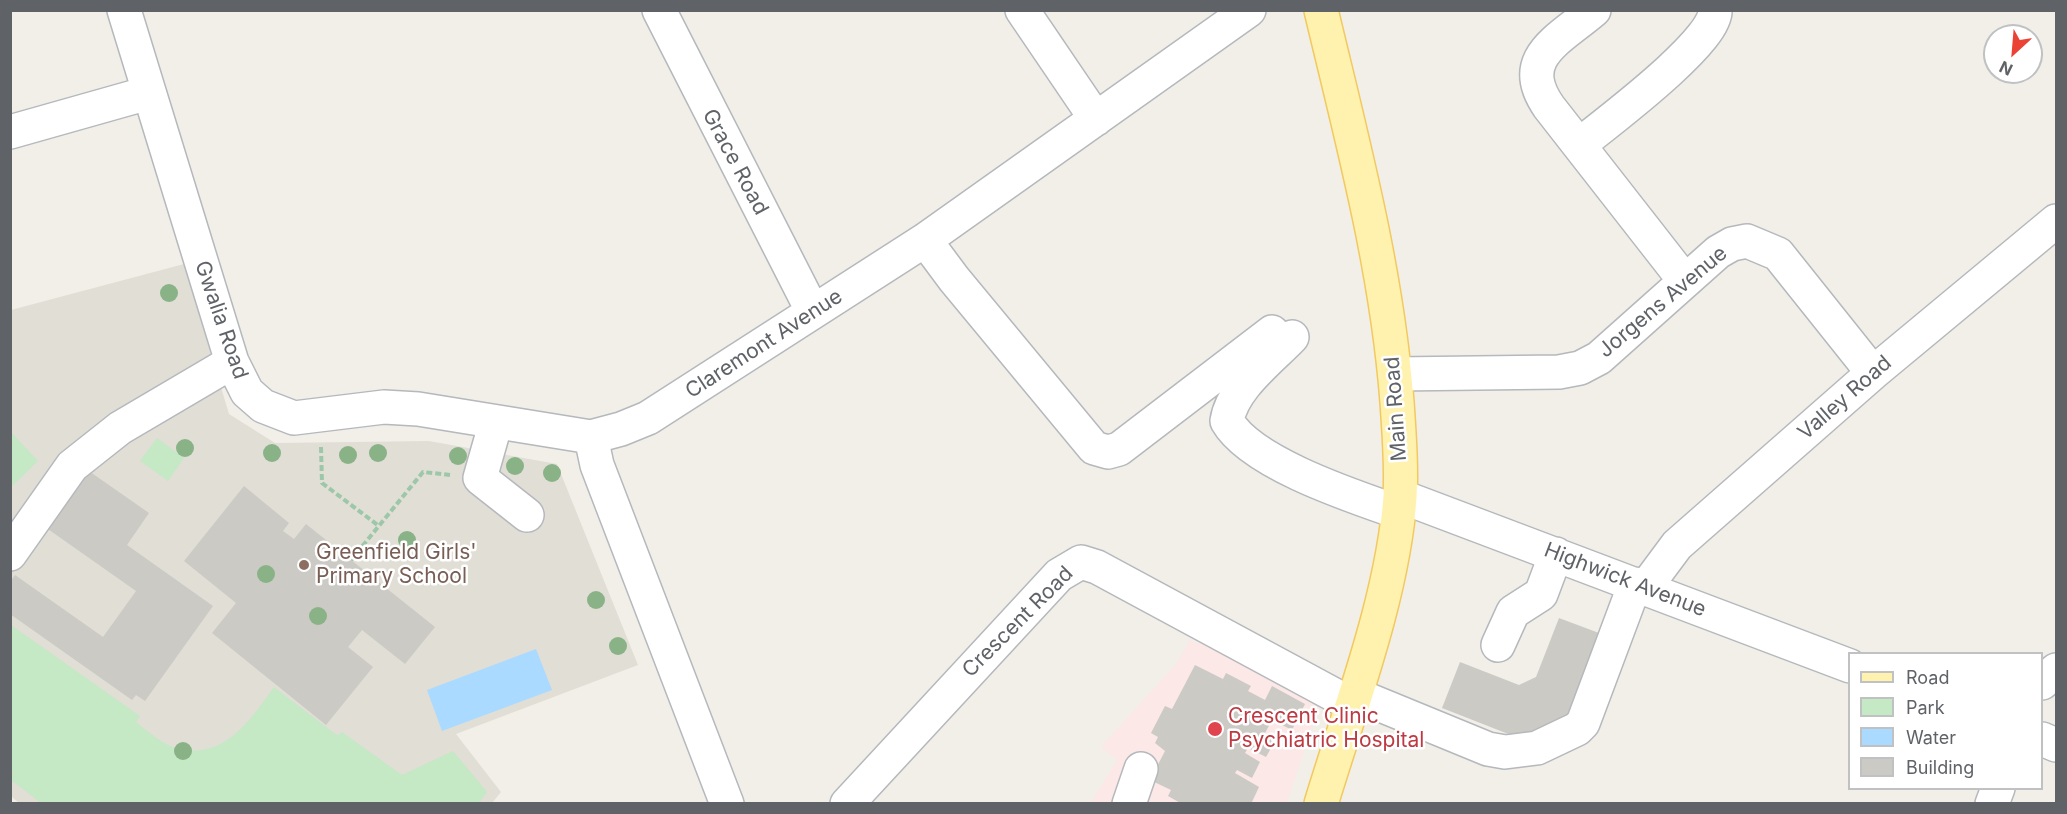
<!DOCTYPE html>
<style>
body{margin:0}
#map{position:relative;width:2067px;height:814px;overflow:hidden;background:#f1efe8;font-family:Inter,sans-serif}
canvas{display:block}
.frame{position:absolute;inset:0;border:12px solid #5f6368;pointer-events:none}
.legend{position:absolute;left:1848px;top:652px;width:195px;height:138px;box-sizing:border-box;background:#fff;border:2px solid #bfc1c3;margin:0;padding:8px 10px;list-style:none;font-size:18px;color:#5f6368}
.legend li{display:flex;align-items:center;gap:12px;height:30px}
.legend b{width:30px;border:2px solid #bfc1c3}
.north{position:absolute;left:1983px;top:24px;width:60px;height:60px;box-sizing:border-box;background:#fff;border:2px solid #bfc1c3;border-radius:50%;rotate:206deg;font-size:16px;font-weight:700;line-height:24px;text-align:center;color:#5f6368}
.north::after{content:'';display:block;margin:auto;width:21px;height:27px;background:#ea4335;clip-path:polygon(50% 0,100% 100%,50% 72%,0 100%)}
</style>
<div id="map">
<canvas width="2067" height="814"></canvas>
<div class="frame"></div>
<ul class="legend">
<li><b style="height:8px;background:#fff2af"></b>Road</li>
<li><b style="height:16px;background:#c5e8c5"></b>Park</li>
<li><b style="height:16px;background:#aadaff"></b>Water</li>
<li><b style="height:16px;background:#cccac5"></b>Building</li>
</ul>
<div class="north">N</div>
</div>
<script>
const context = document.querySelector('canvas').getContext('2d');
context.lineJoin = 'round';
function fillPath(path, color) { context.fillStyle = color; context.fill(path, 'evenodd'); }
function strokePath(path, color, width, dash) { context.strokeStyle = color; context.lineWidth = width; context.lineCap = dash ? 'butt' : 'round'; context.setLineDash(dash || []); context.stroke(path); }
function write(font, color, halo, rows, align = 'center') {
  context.font = font + ' Inter,sans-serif'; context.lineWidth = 5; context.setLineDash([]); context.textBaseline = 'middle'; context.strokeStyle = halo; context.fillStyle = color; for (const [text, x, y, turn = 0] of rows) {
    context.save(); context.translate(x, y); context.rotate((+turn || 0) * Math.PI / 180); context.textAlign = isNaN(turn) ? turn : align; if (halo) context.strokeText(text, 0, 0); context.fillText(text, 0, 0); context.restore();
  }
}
const education = new Path2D(`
 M184,264L229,414L275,443L429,441L557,464L638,665L456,734L501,792L492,803L20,804L11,796V310Z`);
const medical = new Path2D(`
 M1190,640L1198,644L1200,641L1319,706L1287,803L1090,804L1117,760L1101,747L1176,664Z`);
const green = new Path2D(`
 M11,432L38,461L11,487Z
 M157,438L184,458L168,481L140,461Z
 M11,625L140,716L136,722C149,732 164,746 180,749C225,759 251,719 274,687L334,733L338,735L342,732L402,775L453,751L487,792L478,804L41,803L11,780Z`);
const water = new Path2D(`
 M536,649L552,690L442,731L427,690Z`);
const building = new Path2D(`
 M86,469L149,513L127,545L213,606L145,701L136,695L132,700L10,614V582L15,575L103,637L136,591L45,527Z
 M244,486L289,523L283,531L294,539L306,524L435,627L405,664L362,630L348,647L373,667L326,725L212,633L236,603L184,561Z
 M1559,618L1607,636L1576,715L1521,739L1442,708L1460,662L1519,685L1536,677Z
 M1195,665L1223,679L1226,673L1251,686L1248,691L1265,700L1272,686L1305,704L1292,730L1272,720L1265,733L1275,741L1266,757L1248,748L1245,753L1260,762L1252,778L1237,770L1235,773L1259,787L1251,804H1182L1168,796L1171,790L1150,780L1165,751L1155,743L1158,737L1151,733L1165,706L1172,709Z`);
const path = new Path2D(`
 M321,447L322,483L379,526
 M351,560L423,472L450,475`);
const minor = new Path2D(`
 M124,10L232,362L247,392L263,406L294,418L384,407L418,409L591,437L621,429L648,418L925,240L1249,10
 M659,10L813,312
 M1022,10L1096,119
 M1594,10C1559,40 1515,58 1549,107L1685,281
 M10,132L148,93
 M1579,145C1605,124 1718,40 1715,10
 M925,240L954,279L1094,448L1108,452L1119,449L1272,332
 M1292,337C1270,360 1232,388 1227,421C1251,463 1352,496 1398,512
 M1395,374L1559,372L1580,368L1599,358L1718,252L1732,244L1747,241L1778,254L1873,373
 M496,422L480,478L527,515
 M591,437L597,465L727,804
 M1400,496L1850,666
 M10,554L72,466L120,428L232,362
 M1645,588L1677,545L1873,373L2056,221
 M1498,645L1513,612L1541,594L1556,554
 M2042,683L2056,670
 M1354,694L1488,749L1505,752L1537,748L1577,729L1583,723L1635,584
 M2042,739L2056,745
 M847,804L1059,575L1081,562L1097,567L1351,704
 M1129,804L1141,769
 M1992,804L1998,788`);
const major = new Path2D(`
 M1321,804C1350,708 1393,596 1400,497C1402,465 1399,433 1397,402C1387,269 1352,140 1321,10`);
const trees = [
 [169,293],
 [185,448],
 [272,453],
 [378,453],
 [348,455],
 [458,456],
 [515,466],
 [552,473],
 [407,540],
 [266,574],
 [596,600],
 [318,616],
 [618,646],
 [183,751]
];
const markers = [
 [304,565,6,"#8d6e63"],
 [1215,729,8,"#e0444e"]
];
const streetNames = [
 ["Grace Road",735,162,62],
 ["Jorgens Avenue",1663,302,-40],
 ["Gwalia Road",221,320,71],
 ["Claremont Avenue",764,344,-33],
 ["Valley Road",1845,398,-41],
 ["Main Road",1396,409,-94],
 ["Highwick Avenue",1625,580,21],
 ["Crescent Road",1018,622,-45]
];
const educationNames = [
 ["Greenfield Girls'",316,553],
 ["Primary School",316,577]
];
const healthNames = [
 ["Crescent Clinic",1228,717],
 ["Psychiatric Hospital",1228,741]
];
fillPath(education, '#e1ded6');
fillPath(medical, '#fce8e6');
fillPath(green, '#c5e8c5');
fillPath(water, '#aadaff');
fillPath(building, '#cccac5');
strokePath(minor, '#b5b8bc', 36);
strokePath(major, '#f2c960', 36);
strokePath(path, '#9cc7a9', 4, [6, 3]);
strokePath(minor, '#fff', 33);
strokePath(major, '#fff2af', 33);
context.fillStyle = '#89b387';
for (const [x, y] of trees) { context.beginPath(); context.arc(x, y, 9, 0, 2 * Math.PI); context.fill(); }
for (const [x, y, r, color] of markers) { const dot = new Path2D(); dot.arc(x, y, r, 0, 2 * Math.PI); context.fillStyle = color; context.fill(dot); strokePath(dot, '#fff', 2); }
write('21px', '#5f6368', '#fff', streetNames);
write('21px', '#785e54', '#fff', educationNames, 'left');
write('21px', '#be3a42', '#fff', healthNames, 'left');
</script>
